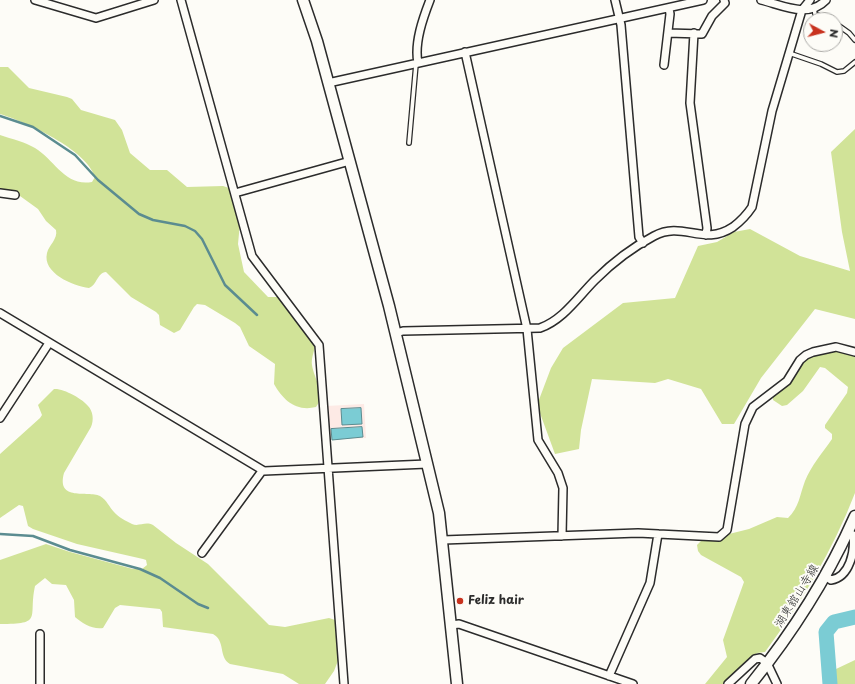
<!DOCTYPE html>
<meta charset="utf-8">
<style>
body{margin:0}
#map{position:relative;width:855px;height:684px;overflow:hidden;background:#fdfcf7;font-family:"Playpen Sans",sans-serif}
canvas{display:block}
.north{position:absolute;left:803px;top:12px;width:40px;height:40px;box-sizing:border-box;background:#fdfcf7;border:1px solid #a9a8a5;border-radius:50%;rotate:97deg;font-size:11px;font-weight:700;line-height:16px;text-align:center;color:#2b2b2b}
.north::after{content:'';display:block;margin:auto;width:14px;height:18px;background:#c8321e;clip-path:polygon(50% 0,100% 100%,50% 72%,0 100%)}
</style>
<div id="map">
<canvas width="855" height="684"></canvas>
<div class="north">N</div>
</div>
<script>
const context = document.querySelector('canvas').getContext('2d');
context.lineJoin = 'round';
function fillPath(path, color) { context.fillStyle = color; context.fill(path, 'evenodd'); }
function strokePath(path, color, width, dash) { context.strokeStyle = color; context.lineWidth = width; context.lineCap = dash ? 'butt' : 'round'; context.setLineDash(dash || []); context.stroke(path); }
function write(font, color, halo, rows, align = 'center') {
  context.font = font + ' "Playpen Sans","Klee One",sans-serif'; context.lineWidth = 4; context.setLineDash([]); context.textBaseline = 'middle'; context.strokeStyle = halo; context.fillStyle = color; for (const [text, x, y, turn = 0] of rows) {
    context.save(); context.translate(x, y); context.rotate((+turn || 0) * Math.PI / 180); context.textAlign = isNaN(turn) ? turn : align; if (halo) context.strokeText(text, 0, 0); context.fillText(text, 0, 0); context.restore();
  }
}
const built = new Path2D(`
 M364,404L366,438L329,440L326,406Z`);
const green = new Path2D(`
 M0,67H8L29,88L67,97L72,99L81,110L115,120L122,130L130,153L150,170H167L187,187L223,186L229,188L240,223L238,244L244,272L268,297H278L280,299L315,346C314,352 311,359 312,365C314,379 326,393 316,407C296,412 283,400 274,384L275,364L249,346L240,327L235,323L205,305L197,304L194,307L180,330L174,333L160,325L159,315L156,312L131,297L106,272C97,273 97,285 89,288C73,286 42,273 47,253C49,245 58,239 56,230L46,221L38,209L20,196L15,193L0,191V135C12,139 25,142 35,148C55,160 65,187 92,182L95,177C86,149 26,122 0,114Z
 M855,129V319L815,309L761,378L734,424H722L701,389L668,379L655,383L592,379L581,430L579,449L555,454L537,405L551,368L563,348L623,303L675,298L698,246L717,242L734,232L750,229L800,256L850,271L842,232L831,152Z
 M837,350L855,355V493C833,550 801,603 765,652L757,653L724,684H705L727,657L723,640L744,582L741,577L701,555L698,551L697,545L701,541L749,529L777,517L788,518C799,508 800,494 805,481C811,466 823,452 832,439V434L825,428V425L847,393L848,387L825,368L820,367L803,391L787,405L782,406L773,400V397L790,383L803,362L808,358Z
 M54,389C63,388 83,399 88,406C93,411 94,420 91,427L64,473C56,502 88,490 100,496C107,500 109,507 114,512C118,517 126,521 132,524C139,527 145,521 153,525L176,543L208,564L269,625L285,627L329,618L335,620L339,658L334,671L325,684H299L283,674L230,664C218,657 226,641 213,634L163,627L162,612L160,609L120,605L115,608L103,628C93,630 82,623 75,617L74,600L66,585L52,584L45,578L35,586C28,618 44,624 0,624V560L46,544L70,552L133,569H142L147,565L146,560L143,559L77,544L33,529L28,526L23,506L19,505L0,518V454L40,418L42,415L38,405Z
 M855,660V684H836V669Z`);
const water = new Path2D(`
 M361,408L362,424L342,425L341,409Z
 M362,427L363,437L332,440L331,429Z`);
const stream = new Path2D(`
 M0,116L33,127L75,155L98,180L139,214L153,220L185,226L195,231L202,239L225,285L257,315
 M0,534L33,536L70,550L140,569L160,578L198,604L208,608`);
const river = new Path2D(`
 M830,684L826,632L834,622L855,617`);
const lane = new Path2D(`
 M814,8L815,14L829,20
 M835,23L849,33L855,40
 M789,53L821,64L837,72L844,71L855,62
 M409,143L416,64`);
const street = new Path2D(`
 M35,0L96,18L154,0
 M181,0L252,256L319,345L344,684
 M615,0L621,25L639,237L643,243
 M761,0C782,5 808,19 826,0
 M668,33L702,34L712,16L725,3L724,0
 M694,33L690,103L707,228L706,235
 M465,52L527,329L538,440L558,473L563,488L562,536
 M418,63C414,43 423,18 430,0
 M664,65L670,14L669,8
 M328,83L703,0
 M0,193L15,195
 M235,193L350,161
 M0,313L264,471L427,464
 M396,333L403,331L540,328C563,320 578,297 595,280C612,263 633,247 654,236C683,220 703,247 733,227C741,221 746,216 752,207L772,111L802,10L810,0
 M0,418L49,343
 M443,540L638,533L719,537L727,530L745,424L753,407L787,381L800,360L806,355L813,352L836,347L855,352
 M202,553L262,471
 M825,576L831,580C850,577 855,551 853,535L847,532
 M451,625L459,624L633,684
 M609,676L650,583L658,534
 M40,684V634
 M728,684L755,659L760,658L767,663L777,684`);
const secondary = new Path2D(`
 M303,0L317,41L389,306L439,513L457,684
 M751,684C793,632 828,577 855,516`);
const markers = [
 [460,601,4,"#c8321e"]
];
const streetNames = [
 ["湖東舘山寺線",797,596,-58]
];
const poiNames = [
 ["Feliz hair",468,601]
];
fillPath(built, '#fdeae5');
fillPath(green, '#d1e398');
fillPath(water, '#7bccd4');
strokePath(water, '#5b8c90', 1);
strokePath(stream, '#5b8c90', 2.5);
strokePath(river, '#7bccd4', 15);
strokePath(lane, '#2b2b2b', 6);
strokePath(street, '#2b2b2b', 10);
strokePath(secondary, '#2b2b2b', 13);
strokePath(lane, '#fdfcf7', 3.5);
strokePath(street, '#fdfcf7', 7);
strokePath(secondary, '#fdfcf7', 10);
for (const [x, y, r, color] of markers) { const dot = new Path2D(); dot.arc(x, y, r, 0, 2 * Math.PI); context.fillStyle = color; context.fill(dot); strokePath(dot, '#fdfcf7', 1.5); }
write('12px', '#2b2b2b', '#fdfcf7', streetNames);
write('bold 12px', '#2b2b2b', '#fdfcf7', poiNames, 'left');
</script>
